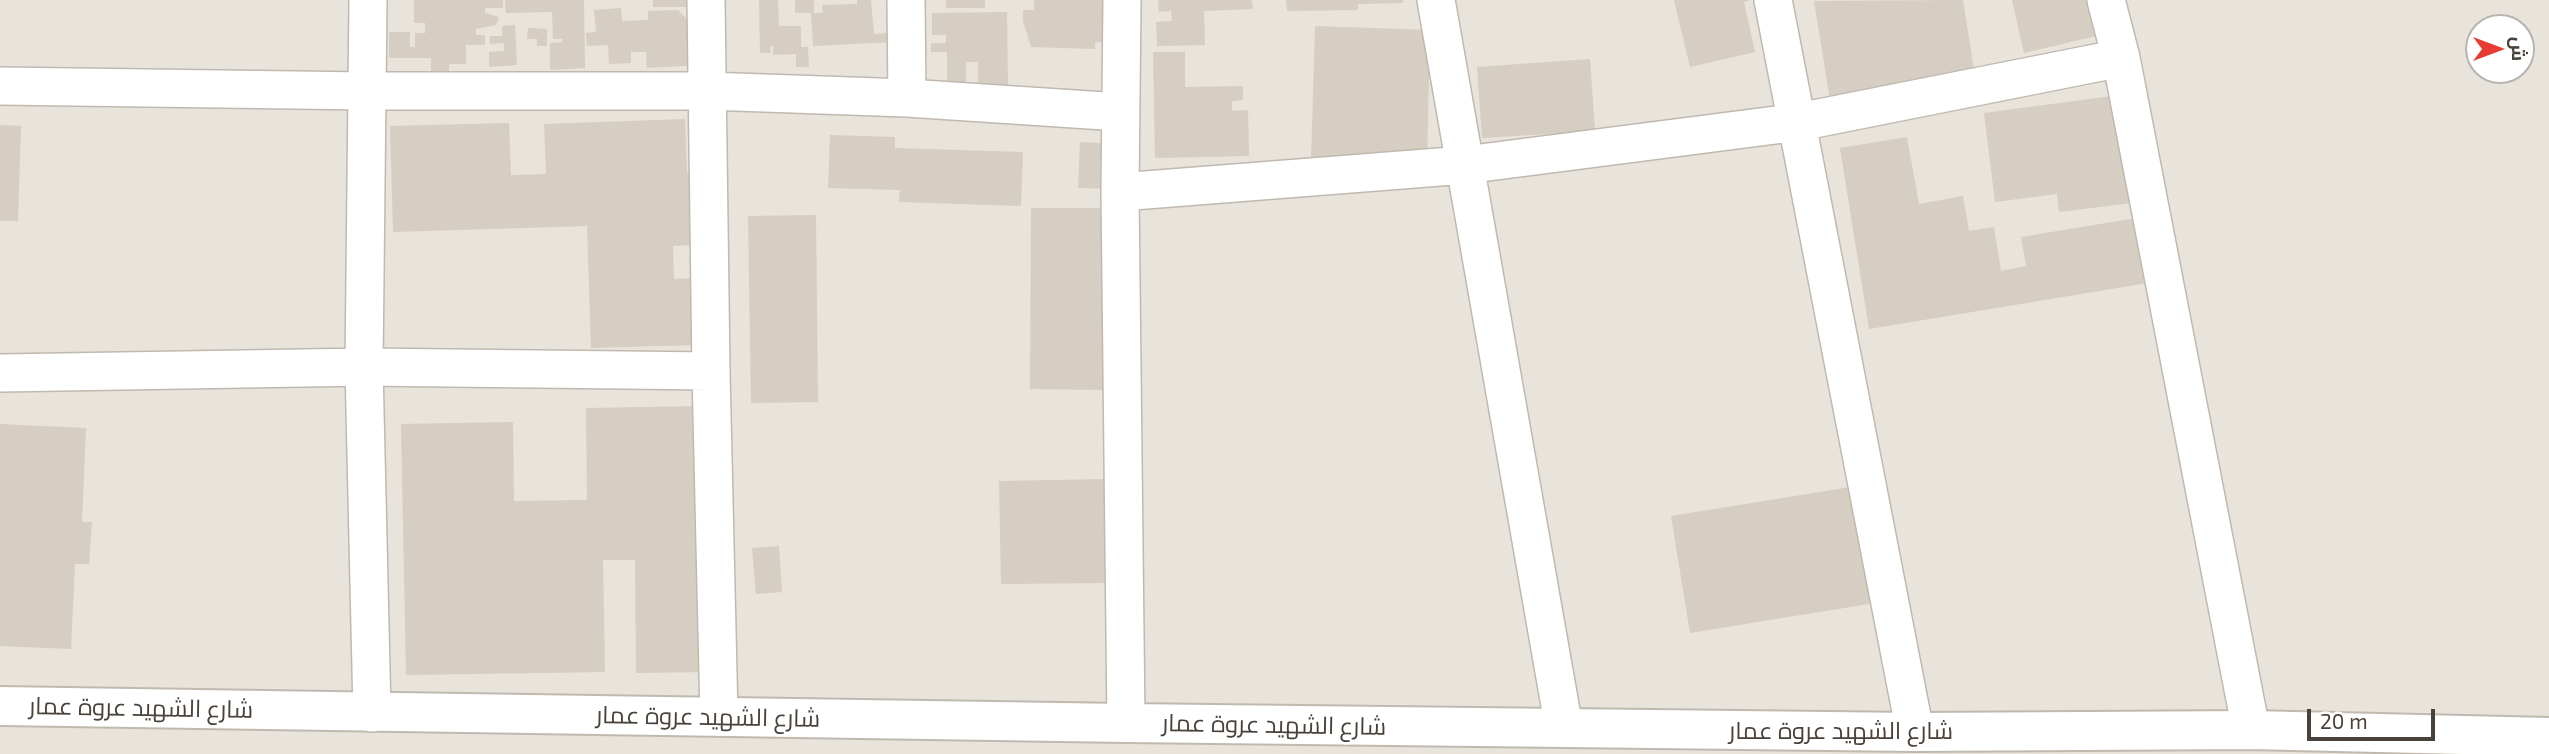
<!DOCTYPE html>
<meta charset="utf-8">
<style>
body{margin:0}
#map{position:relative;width:2549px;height:754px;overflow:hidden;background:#f5f2ec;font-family:"Exo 2",Cairo,sans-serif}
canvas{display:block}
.north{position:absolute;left:2465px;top:14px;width:70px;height:70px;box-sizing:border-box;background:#fff;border:2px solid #b6b3b0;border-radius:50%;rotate:90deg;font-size:19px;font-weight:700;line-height:28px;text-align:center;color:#49423a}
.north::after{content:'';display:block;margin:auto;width:24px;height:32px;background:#e83c30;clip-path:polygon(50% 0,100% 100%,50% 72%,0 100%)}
.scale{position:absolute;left:2307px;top:709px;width:128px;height:32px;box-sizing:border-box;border:4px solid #49423a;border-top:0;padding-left:9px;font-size:21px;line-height:24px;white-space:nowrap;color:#49423a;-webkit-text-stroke:5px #fff;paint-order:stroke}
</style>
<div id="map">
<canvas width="2549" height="754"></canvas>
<div class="north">ش</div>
<div class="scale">20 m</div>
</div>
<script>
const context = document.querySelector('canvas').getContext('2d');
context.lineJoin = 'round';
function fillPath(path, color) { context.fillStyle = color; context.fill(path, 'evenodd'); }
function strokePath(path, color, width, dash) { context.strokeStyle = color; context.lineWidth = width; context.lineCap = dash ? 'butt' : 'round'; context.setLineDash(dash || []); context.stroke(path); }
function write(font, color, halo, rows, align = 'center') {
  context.font = font + ' "Exo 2",Cairo,sans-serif'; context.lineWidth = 5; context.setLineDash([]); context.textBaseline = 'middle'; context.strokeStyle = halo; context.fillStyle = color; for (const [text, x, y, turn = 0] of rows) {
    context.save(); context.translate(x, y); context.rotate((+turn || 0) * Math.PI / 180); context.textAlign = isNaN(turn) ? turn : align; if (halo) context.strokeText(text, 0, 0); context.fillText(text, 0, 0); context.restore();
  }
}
const residential = new Path2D(`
 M0,0H2549V754H0ZM2479,28H2521V70H2479Z`);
const building = new Path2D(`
 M414,0H503V8H485V13L499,17L496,25L476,29V35H485V45H466V64H449V73H431V58H389V32H410V47H415V33H425V23H414Z
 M505,0H584L585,68L550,70V43L562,42V39H553L552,12L506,13Z
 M653,0H702V7H653Z
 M759,0H778L779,26H801V47H808L809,67H796V54L773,55V46H770L771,53H760Z
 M795,0H814V13H823L822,5L857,4V0H871L874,34L892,33L893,42L813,46L811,13H795Z
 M946,0H985V8H946Z
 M1034,0H1108L1115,43L1095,42V49L1031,47L1023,21V10H1034Z
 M1158,0H1252L1253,9L1204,11L1205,45L1157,46L1156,22L1172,21L1171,11L1159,12Z
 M1286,0H1403V3L1358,4V10L1287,11Z
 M1674,0H1750L1744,2L1755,52L1690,67Z
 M1963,0L1978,96L1833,118L1814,1Z
 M2012,0H2119L2126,29L2024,53Z
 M621,8L622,21L648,20V11L678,10L701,35L702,65L647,68L646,52H631V63L609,64L608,45L587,46L586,33L596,32L594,10Z
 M1007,12L1008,85H978V62H966V83H947V52H931V43H946V35H932V13Z
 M515,25L517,65L489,67V52L504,51V43L490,44V36H502V26Z
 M1315,26L1430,30L1427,163L1311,160Z
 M528,28L547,29V46H537V39H527Z
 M1153,52H1185V87L1243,86V100L1232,101V111L1248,110L1249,156L1155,158Z
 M1590,59L1595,131L1482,138L1477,67Z
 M2127,94L2141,202L2059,212L2057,194L1995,202L1984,113Z
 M685,119L687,173L702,172L715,244L673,246L674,279L697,278L699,345L591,348L587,226L393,232L390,126L509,123L511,175L546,174L544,124Z
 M0,125L21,126L18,221H0Z
 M830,135L895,137V148L1023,152L1021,206L899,202L900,190L828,188Z
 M1907,137L1919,204L1963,196L1969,231L1994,227L2001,271L2026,266L2021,237L2161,214L2172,279L1869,329L1840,148Z
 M1080,142L1115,144L1113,189L1078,188Z
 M1031,208H1103V390L1030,389Z
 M816,215L818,402L751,403L748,216Z
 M703,406L707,672L636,673L635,560H603L605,672L406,675L401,424L513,422L514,501L587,500L586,408Z
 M0,424L86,428L82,522H92L89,564H75L71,649L0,646Z
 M1108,479L1109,583L1001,584L999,481Z
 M1863,485L1881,602L1690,633L1671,516Z
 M779,546L782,592L756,594L752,548Z`);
const minor = new Path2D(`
 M368,0L364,367L372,713
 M706,0L711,371L719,717
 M906,0L907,98
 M1122,0L1120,192L1126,723
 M1436,0L1564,728
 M1773,0L1915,732
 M2106,0L2121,58L2251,730
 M0,86L367,91H707L907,98L1120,112
 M1120,192L1465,165L1799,122L2121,58
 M0,373L364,367L711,371`);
const tertiary = new Path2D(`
 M0,706L1126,723L1915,732L2251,730L2549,737`);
const streetNames = [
 ["شارع الشهيد عروة عمار",141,708,1],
 ["شارع الشهيد عروة عمار",708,717,1],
 ["شارع الشهيد عروة عمار",1274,725,1],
 ["شارع الشهيد عروة عمار",1841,731]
];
fillPath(residential, '#e8e3db');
fillPath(building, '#d6cdc3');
strokePath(minor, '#c0b9af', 40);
strokePath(tertiary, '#c0b9af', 42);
strokePath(minor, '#fff', 37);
strokePath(tertiary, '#fff', 38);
write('24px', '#49423a', '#fff', streetNames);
</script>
